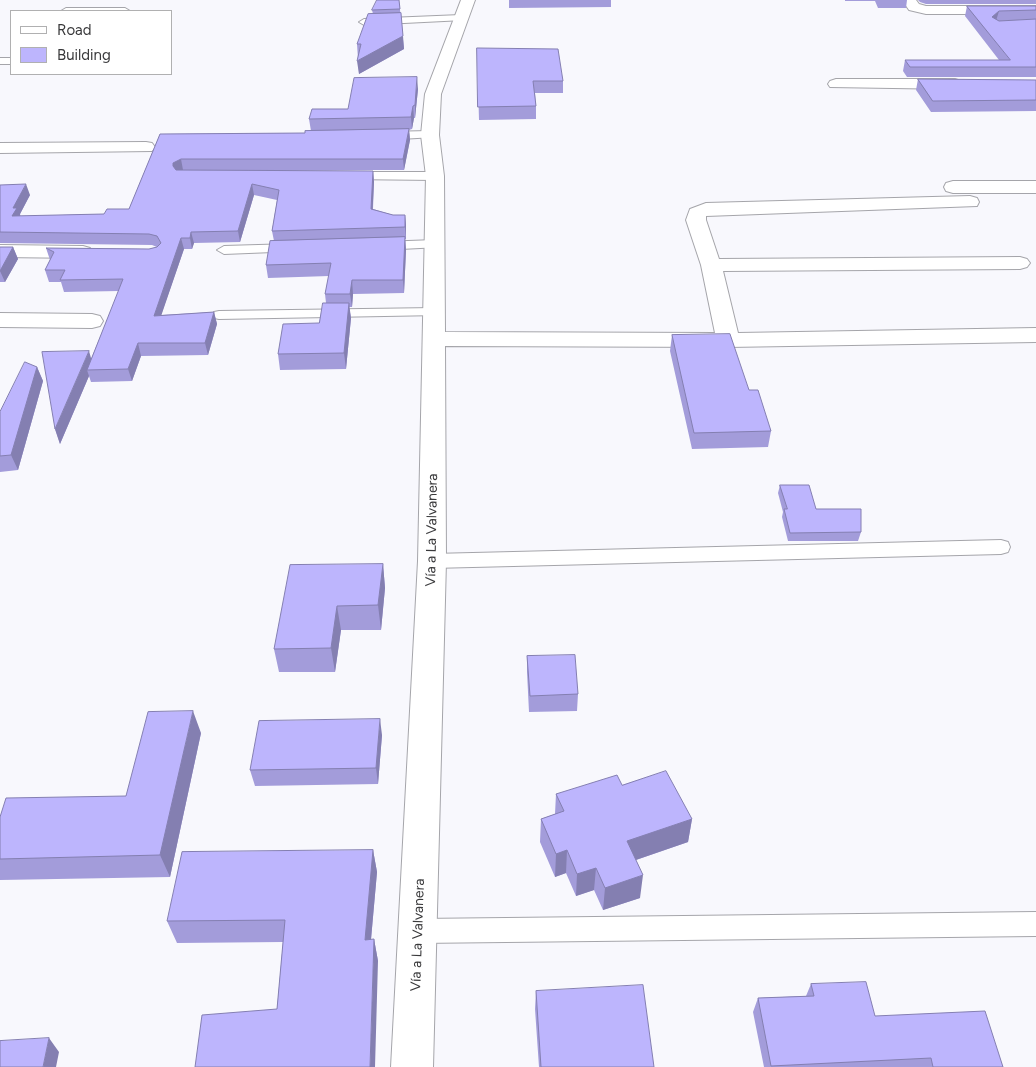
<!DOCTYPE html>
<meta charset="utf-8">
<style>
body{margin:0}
#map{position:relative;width:1036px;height:1067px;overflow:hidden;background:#f8f8fd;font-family:Figtree,sans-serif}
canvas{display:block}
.legend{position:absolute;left:10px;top:10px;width:162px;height:65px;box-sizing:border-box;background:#fff;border:1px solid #b0b0b1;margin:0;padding:6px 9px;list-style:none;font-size:15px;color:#39393b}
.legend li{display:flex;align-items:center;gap:10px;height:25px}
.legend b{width:25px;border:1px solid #b0b0b1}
</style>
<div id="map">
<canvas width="1036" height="1067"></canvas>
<ul class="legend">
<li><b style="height:6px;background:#fff"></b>Road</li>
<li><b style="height:14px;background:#bdb5fd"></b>Building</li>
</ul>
</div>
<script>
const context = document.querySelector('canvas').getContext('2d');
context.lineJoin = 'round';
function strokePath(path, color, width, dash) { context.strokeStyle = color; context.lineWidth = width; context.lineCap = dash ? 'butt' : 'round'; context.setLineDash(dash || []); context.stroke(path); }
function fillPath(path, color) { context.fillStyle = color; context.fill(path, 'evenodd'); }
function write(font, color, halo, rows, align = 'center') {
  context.font = font + ' Figtree,sans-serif'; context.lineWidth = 4; context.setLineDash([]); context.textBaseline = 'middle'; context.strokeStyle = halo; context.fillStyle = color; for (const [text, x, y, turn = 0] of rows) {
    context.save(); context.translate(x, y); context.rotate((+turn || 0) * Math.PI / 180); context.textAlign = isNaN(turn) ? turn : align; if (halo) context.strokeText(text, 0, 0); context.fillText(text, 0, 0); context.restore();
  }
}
const service = new Path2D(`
 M66,8H125L130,11H61Z
 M461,15L464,16V20L364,25L359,22L364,19Z
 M0,58H11V64H0Z
 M430,131L434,133L436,135L434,137L384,140L378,136L384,132Z
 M349,172H435L441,176L435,180L345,179L343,176Z
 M435,240L440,241L442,244L440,247L381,250L374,246L381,242Z
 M293,244L298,245L300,248L298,251L224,254L217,250L224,246Z
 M435,308L440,309L442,312L440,315L219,319L214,318L212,315L214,312L219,311Z
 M1001,540L1008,542L1010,547L1008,552L1001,554L432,568L425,566L422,561L425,556L432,554Z
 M1036,912V936L418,943L409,940L405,931L409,922L418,919Z`);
const minor = new Path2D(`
 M461,0H475L441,94L439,135L444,176L445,332L715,333L701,265L686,220L690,209L706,203L970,196L977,198L979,202L977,206L706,216V220L719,259L1020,257L1027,259L1030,263L1027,267L1020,269L723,271L738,333L1036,328V342L728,347L445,346L446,561L433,1067H391L418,561L426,176L421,135L425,94Z
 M902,0H916L919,4L926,6H1036V14H926L909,10Z
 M836,79H955L961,81L963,84L961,87L955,89L830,87L828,84L830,81Z
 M146,142L152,143L155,147L152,151L0,153V143Z
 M953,181H1036V193H953L946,191L944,187L946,183Z
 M0,245L83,246L90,248L93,252L90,256L83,258L0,257Z
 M0,313L92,314L100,316L103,321L100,326L92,328L0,327Z`);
const wall = new Path2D(`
 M399,0L404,49L359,74L357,44L373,14L372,10Z
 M509,0H611V7L509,8Z
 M845,0H907L906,8H878L875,1H845Z
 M918,0H1036V4H926L920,2Z
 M967,6H1036V77H907L903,71L905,60H999L965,16Z
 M477,48L563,81V93H535L536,106V119L479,120Z
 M918,79L1036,80V111L931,112L916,90Z
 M418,89L415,118H414L412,129L409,130L410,140L404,170H237L373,171L374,182L373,209L393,215H405L406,226V239H405L406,250L404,293L353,294L352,307H349L351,318L346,369L280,370L278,354L319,323L326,303L325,294L329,276L268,278L266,265L274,241L272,231L277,200L254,195L240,242L194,243L192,249H184L161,315L214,312L217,324L208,355L141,356L132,381L91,382L89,376L60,444L55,429L91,359L119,291L64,292L61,282H49L45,270L50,260L46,248L149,249L157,247L152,245L0,243V185L30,195L20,214V216L104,214L129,209L160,134L305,133L311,131L309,119L348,109Z
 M0,247H13L18,259L5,282H0Z
 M672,335L771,431L768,447L692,449L670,351Z
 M37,367L43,381L18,470L0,472V412Z
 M780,485L816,509L861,532L858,541H788L782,517L783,512L778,493Z
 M383,564L385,588L381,630H341L335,672H279L274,649Z
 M527,656L578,694L577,711L529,712L527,672Z
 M201,733L170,877L0,880V817L126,796Z
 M382,735L378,784L255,786L250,770Z
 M622,785L692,819L688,842L636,860L640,898L603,910L594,890L576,896L566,873L555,877L540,842L541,819L555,814L556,794Z
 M373,850L377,872L371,940L374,939L378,961L277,1009L283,942L177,943L167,921Z
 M811,984L875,1016L1003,1067H764L753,1012L758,998L806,996Z
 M536,991L654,1067H539L535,1009Z`);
const shadedWall = new Path2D(`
 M999,11L996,21L992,17Z
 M403,36L404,49L359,74L357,61Z
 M417,77L418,89L415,118V105Z
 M413,106L414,118L412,129L411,117Z
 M409,129L410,140L404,170L403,159Z
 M181,159L183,170L176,174L173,166V163Z
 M373,171L374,182L372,220L371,209Z
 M26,184L30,195L20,214L21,219L12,216L13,208Z
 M252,184L254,195L240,242L238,231Z
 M405,215L406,226V239L405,227Z
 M191,232L194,243L192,249L190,238Z
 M405,237L406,250L404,293L403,280Z
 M181,238L184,249L157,328L154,316Z
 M13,247L18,259L5,282L0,271Z
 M352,280L353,294L352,307L350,294Z
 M349,303L351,318L346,369L344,353Z
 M214,312L217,324L208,355L205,343Z
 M138,343L141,356L132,381L128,369Z
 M89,351L93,365L87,370L89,376L60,444L55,429Z
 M37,367L43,381L18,470L11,455Z
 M383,564L385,588L381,630L378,605Z
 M337,606L341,630L335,672L331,648Z
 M193,711L201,733L170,877L160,855Z
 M380,719L382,735L378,784L376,768Z
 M692,819L688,842L624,864L627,841Z
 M373,850L377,872L369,961L365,940Z
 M567,850L566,873L555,877L556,854Z
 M596,868L594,890L576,896L577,874Z
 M643,875L640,898L603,910L605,888Z
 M374,939L378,961L375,1067H370Z
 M49,1038L59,1052L56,1067H43Z`);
const building = new Path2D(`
 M377,0H399L400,9L372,10Z
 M967,6H1036V10L999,11L992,17L999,21L1036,19V67H910L905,60H1010Z
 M401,13L403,36L357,61L361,44H357L368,14Z
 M477,48L558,49L563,81H533L536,106L478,107Z
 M417,77L415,105L413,106L411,117L309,119L312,109H348L354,78Z
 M918,79L1036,80V100L933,101Z
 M409,129L403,159H181L173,163V166L176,170L373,171L371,209L393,215H405V227L272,231L279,190L252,184L238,231L191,232L190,238H181L154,316L214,312L205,343H138L128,369L87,370L123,279L60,280L65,270H45L54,252L46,248L149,249L157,247L161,243L157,236L149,234L0,232V185L26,184L13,208H17L12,216L104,214L107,209H129L160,134L305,133V131Z
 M405,237L403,280H352L350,294H325L331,263L266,265L270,241Z
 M0,247H13L0,271Z
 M323,303H349L344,353L278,354L283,324L319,323Z
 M730,334L749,390H758L771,431L694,433L672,335Z
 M89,351L55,429L42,352Z
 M25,362L37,367L11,455L0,456V412Z
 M780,485H809L816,509H861V532L790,533L784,509H787Z
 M383,564L378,605L337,606L331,648L274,649L290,565Z
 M575,655L578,694L530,696L527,656Z
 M193,711L160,855L0,859V817L6,798L126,796L148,712Z
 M380,719L376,768L250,770L259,721Z
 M666,771L692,819L627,841L643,875L605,888L596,868L577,874L567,850L556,854L541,819L564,811L556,794L617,775L622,785Z
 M373,850L365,940L374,939L370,1067H195L202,1015L277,1009L285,920L167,921L182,852Z
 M866,982L875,1016L985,1011L1003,1067H933L931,1058L771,1066L758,998L814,996L811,984Z
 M643,985L654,1067H541L536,991Z
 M49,1038L43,1067H0V1041Z`);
const streetNames = [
 ["Vía a La Valvanera",432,530,-89],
 ["Vía a La Valvanera",418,935,-88]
];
strokePath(service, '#a5a5aa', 2);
strokePath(minor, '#a5a5aa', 2);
fillPath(service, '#fff');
fillPath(minor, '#fff');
fillPath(wall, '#a39cda');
fillPath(shadedWall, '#847fb1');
fillPath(building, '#bdb5fd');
strokePath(building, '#847fb1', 1);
write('14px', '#39393b', '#fff', streetNames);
</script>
